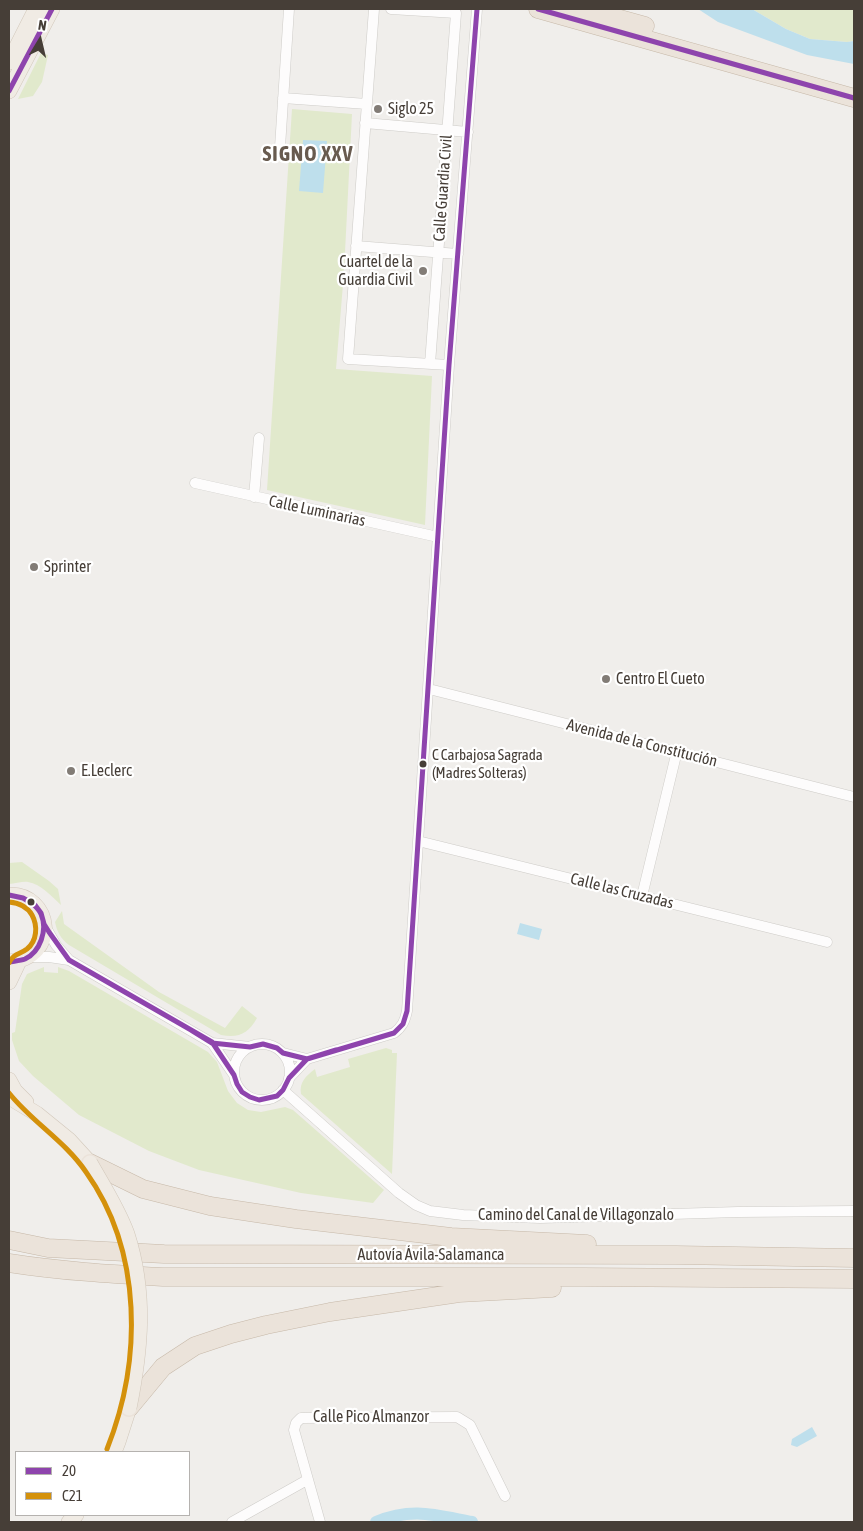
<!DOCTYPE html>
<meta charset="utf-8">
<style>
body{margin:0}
#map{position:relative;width:863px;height:1531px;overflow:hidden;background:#f0eeeb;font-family:"Asap Condensed",sans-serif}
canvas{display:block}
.frame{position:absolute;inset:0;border:10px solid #463e37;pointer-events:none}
.legend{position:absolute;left:15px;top:1451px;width:175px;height:65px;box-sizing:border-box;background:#fff;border:1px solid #b5b2af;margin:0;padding:6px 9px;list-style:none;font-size:15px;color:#463e37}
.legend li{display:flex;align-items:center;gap:10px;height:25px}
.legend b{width:25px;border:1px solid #b5b2af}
.north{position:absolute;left:15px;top:15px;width:50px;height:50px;-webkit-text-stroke:4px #fff;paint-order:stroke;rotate:9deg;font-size:14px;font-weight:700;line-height:20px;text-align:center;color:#463e37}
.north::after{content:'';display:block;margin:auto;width:18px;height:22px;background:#463e37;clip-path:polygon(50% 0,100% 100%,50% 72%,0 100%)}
</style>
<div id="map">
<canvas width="863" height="1531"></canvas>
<div class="frame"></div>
<ul class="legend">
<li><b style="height:6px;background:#8e44ad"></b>20</li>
<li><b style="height:6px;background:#d4910b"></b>C21</li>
</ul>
<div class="north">N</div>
</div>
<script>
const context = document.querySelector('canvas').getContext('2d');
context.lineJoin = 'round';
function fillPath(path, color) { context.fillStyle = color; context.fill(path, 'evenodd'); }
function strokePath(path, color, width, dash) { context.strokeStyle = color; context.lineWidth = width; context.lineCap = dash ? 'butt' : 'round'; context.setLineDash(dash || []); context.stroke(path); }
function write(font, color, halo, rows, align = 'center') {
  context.font = font + ' "Asap Condensed",sans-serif'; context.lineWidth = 4.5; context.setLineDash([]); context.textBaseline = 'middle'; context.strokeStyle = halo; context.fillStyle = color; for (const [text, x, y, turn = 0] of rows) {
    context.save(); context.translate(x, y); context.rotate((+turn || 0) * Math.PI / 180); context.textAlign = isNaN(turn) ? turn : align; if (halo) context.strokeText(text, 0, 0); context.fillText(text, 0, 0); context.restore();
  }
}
const green = new Path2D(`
 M752,9H854V41L847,42L810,39L786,29Z
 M41,53L48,55L42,82L33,96L18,99Z
 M292,109L352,114L344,272L336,369L432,376L425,525L267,490Z
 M22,862L49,881L58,889L61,905C52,897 41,884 28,882C23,881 15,884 9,884V863Z
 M62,911L64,924L159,992L225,1028L242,1006L257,1018C248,1034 239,1038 221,1035L69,945C61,939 57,932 55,922Z
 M44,967V972L58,973V967L69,971L208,1052L217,1062L228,1091L237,1103L248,1110L261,1112L285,1107L293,1110L384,1190L373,1203L301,1193L199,1170L149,1151L79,1115L33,1076L19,1061L12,1040V1033L15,1032L22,984L27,974Z
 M386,1048L392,1050V1053H397L392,1174L301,1094C299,1082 306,1076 315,1069L317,1077L350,1067L348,1059Z`);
const water = new Path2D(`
 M698,9H752L786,29L810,39L847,42L854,41V64L807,55L718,22Z
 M303,140L327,141L323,193L299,191Z
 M520,923L542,929L539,940L517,934Z
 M812,1427L817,1436L797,1447L791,1445L792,1439Z`);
const canal = new Path2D(`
 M376,1522C412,1507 435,1515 472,1522`);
const street = new Path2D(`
 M374,9L348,359L449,365
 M391,9L456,13L430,364
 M283,98L367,104
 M365,123L468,132
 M280,147L289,9
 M356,246L458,254
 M195,483L438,537
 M254,497L259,438
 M429,689L854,797
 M418,841L827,942
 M642,896L677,751
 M45,926L56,945L69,960
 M29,957H49L69,960L212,1043L250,1047
 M212,1043L234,1075
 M234 1072a28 28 0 1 1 56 0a28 28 0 1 1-56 0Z
 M283,1053L307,1059L394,1033C402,1027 405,1021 407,1011L449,365L477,9
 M289,1078L307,1059
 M283,1090L399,1193L416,1205L430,1211L463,1215L540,1218L738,1212L854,1211
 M232,1522L307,1480
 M320,1522L294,1430L296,1423L301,1418L457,1417L470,1425L505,1496`);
const primary = new Path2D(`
 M9,62L36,9
 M9,91L52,9
 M9,895C51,893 61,957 9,962
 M9,982L19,961
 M9,1080L15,1091L26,1102
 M9,1097L37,1114L69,1140L90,1163
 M114,1452L118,1442L129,1408
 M69,1522L76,1515`);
const highway = new Path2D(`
 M538,9L854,98
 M584,9L645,26
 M90,1163L143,1189L210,1206L296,1219L451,1237L587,1244
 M9,1240L48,1248L164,1254L676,1255L854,1258
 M9,1263C60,1271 111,1274 163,1277H582L854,1279
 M129,1408L163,1367L195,1346L231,1334L266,1325L330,1312L459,1293L552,1288`);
const primaryBridge = new Path2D(`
 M90,1163C103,1186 118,1209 127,1234C146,1293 141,1349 129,1408`);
const bus1 = new Path2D(`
 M538,9L854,98
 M9,91L52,9
 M9,895L23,898L35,905L41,913L44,924L49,932L69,960L212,1042L234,1075L237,1084L242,1092L250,1097L259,1100L277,1096L283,1090L289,1078L307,1059L394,1033L403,1024L407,1011L449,365L477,9
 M9,962C14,961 20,961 25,959C40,952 48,930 41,914C39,909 35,906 31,902
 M191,1030L212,1043L250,1047L263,1044L277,1048L283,1053L307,1059L336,1050`);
const bus2 = new Path2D(`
 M9,902C19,903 27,906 32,915C38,926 37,941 27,949C19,955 14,953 9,963
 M9,1093C32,1122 65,1141 86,1172C143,1252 142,1361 107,1449`);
const markers = [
 [378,109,5,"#827c76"],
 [423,271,5,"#827c76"],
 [34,567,5,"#827c76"],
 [606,679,5,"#827c76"],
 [423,764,4.5,"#463e37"],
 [71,771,5,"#827c76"],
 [31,902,4.5,"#463e37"]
];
const busNames = [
 ["C Carbajosa Sagrada",432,755],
 ["(Madres Solteras)",432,773]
];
const poiNames = [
 ["Siglo 25",388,109],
 ["Cuartel de la",413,262,"right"],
 ["Guardia Civil",413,280,"right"],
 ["Sprinter",44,567],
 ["Centro El Cueto",616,679],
 ["E.Leclerc",81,771]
];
const streetNames = [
 ["Calle Guardia Civil",443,188,-86],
 ["Calle Luminarias",317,511,12],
 ["Avenida de la Constitución",642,743,14],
 ["Calle las Cruzadas",622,891,14],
 ["Camino del Canal de Villagonzalo",576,1215],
 ["Autovía Ávila-Salamanca",431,1255],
 ["Calle Pico Almanzor",371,1417]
];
const districtNames = [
 ["SIGNO XXV",308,154]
];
fillPath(green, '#e1e9cc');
fillPath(water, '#bedfec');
strokePath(canal, '#bedfec', 12);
strokePath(street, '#ceccc8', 11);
strokePath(primary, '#d1c7ba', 16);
strokePath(highway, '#c6b8a8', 19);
strokePath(street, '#fdfcfc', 10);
strokePath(primary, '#f0ebe4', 15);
strokePath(highway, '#ebe3da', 18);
strokePath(primaryBridge, '#d1c7ba', 16, []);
strokePath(primaryBridge, '#f0ebe4', 15);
strokePath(bus1, '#8e44ad', 5);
strokePath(bus2, '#d4910b', 5);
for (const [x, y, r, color] of markers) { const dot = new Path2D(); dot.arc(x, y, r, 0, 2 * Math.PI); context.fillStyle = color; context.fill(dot); strokePath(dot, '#fff', 2); }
write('15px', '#463e37', '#fff', busNames, 'left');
write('16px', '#463e37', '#fff', poiNames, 'left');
write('16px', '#463e37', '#fff', streetNames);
context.letterSpacing = '1px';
write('bold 21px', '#685b4f', '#fff', districtNames);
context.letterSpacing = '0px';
</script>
